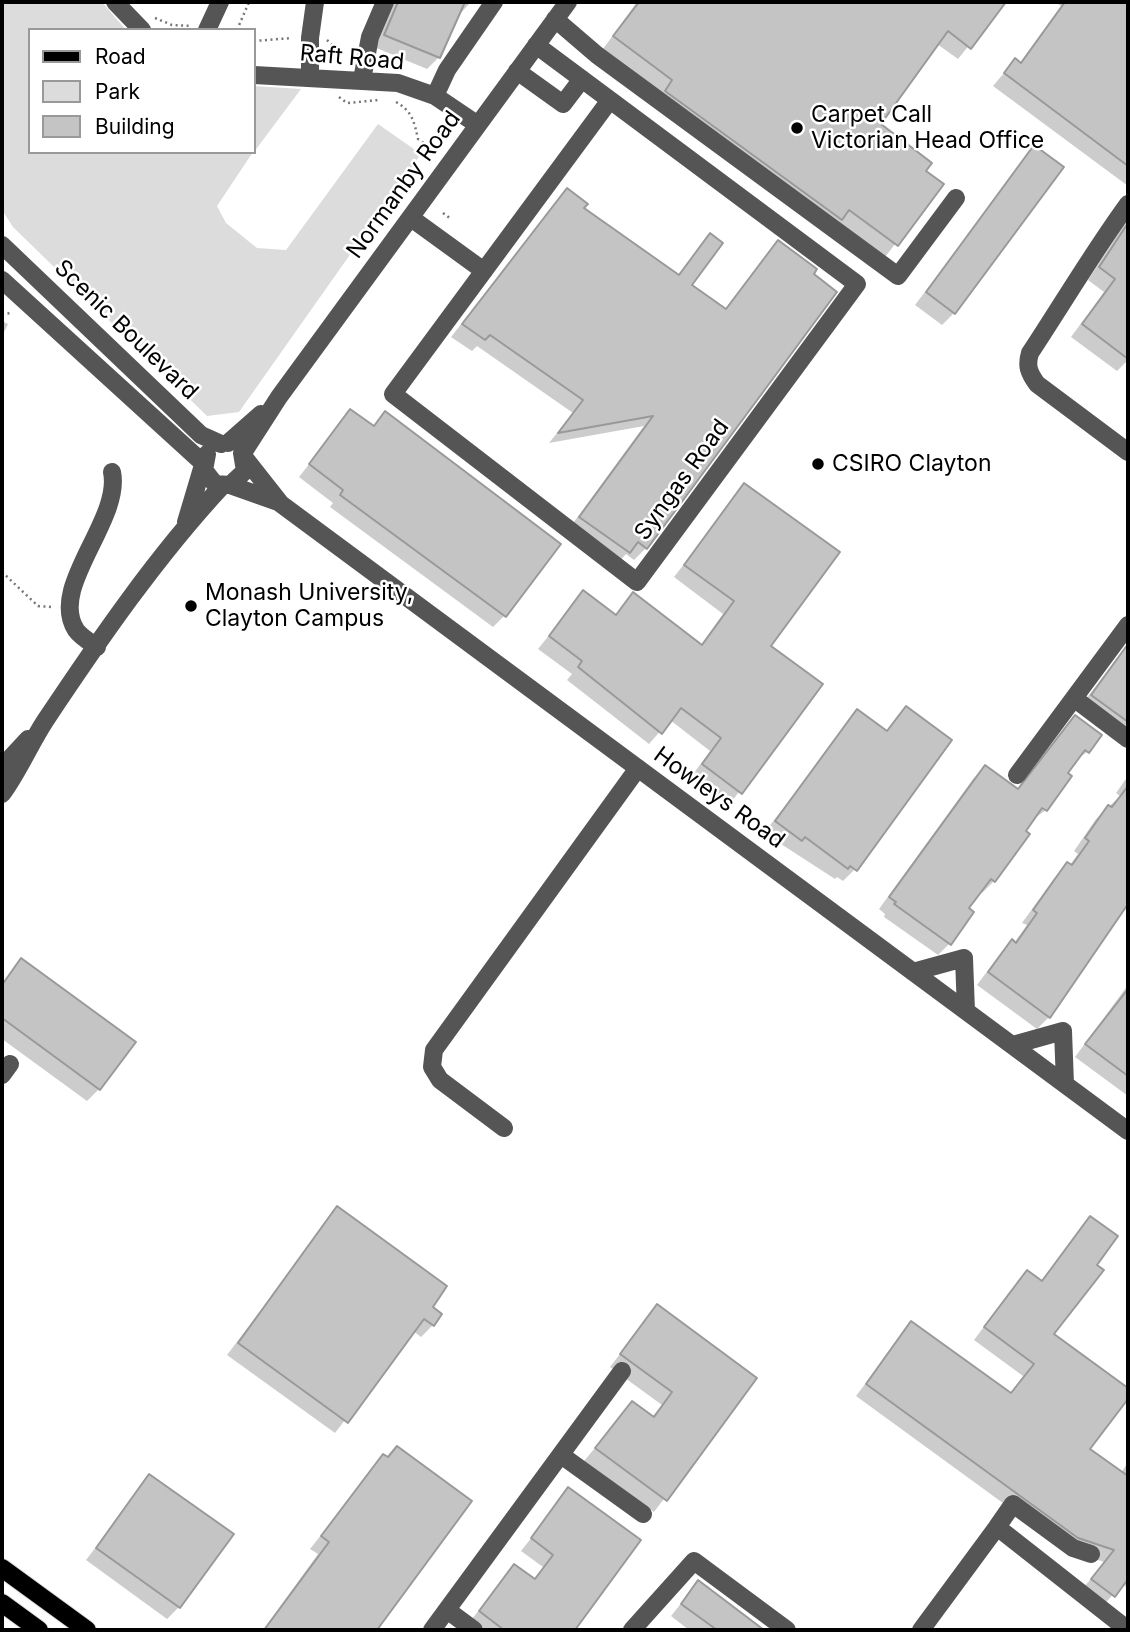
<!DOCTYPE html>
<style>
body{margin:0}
#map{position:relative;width:1130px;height:1632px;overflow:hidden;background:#fff;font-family:Inter,sans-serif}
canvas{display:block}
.frame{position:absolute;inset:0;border:4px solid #000;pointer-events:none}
.legend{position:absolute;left:28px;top:28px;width:228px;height:126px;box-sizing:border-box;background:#fff;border:2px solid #999;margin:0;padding:9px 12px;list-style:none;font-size:21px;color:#000}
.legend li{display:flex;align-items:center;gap:14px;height:35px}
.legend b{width:35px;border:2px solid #999}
</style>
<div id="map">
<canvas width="1130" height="1632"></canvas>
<div class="frame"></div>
<ul class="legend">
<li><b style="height:9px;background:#000"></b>Road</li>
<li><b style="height:19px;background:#dcdcdc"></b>Park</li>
<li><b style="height:19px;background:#c4c4c4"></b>Building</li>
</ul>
</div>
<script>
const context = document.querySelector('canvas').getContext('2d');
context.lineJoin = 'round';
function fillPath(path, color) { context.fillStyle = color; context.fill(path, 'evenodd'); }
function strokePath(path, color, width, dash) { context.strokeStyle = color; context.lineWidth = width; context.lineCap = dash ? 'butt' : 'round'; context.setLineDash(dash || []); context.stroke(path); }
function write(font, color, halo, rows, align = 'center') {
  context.font = font + ' Inter,sans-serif'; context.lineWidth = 5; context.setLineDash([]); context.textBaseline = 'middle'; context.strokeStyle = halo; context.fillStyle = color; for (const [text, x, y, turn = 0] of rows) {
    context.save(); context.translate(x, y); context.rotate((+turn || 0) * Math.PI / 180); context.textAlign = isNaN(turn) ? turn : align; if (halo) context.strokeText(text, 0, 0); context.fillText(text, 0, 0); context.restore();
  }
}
const green = new Path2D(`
 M2,2H102L126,30H30V152H253L217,206L226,223L257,248L286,250L378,124L421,154L239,412L207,416L13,227L2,210Z
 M254,86L301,89L254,152Z`);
const shadow = new Path2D(`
 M393,2H471L457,17L439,57L427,69L374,47Z
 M637,2H1004L958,59L937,44L878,125L924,171L942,184L885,257L603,49Z
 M1055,2H1128V186L993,86L1015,60L1019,64L1061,6Z
 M1034,147L954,313L942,325L915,305Z
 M567,190L582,209L677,276L710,235L690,286L724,310L779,242L835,292L646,548L634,560L626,554L617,564L568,530L644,426L549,443L573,413L477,346L472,351L451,337Z
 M1128,219V360L1117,371L1071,337L1104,292L1088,280Z
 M2,321L8,324L2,336Z
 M351,411L372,427L385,413L505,615L493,627L330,507L333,503L299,477Z
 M745,485L769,647L820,685L729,805L691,777L710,751L670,720L649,744L567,680L572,674L538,649L583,593L615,616L633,595L700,646L723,614L674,577Z
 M1128,635V742L1080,707L1126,646Z
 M906,708L855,869L843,881L837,877L835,879L764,833L858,712L885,732Z
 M1075,718L1100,735L1087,752L1073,762L1046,810L1032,820L994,881L982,893L980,891L967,909L950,943L938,955L884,917L885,914L879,909L973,779L985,767L1017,790Z
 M1128,776V893L1049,1017L1037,1029L977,985L1000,954L1012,942L1014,943L1027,925L1022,923L1055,877L1069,866L1078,854L1074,851L1096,819L1120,796L1116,793Z
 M22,961L99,1089L87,1101L2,1039V984Z
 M1128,985V1096L1075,1057Z
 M337,1209L430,1308L433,1325L421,1337L413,1331L335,1433L227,1355Z
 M1091,1218L1095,1265L1052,1334L1128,1390V1397L1087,1449L1121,1473L1128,1462V1588L1122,1584L1102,1607L1081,1591L1104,1562L1066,1549L856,1396L911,1323L1010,1394L1023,1376L974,1340L1016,1284L1027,1272L1040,1282Z
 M657,1306L755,1378L654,1512L584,1461L633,1403L652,1417L662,1405L610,1367Z
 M383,1456L469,1501L375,1630H263L318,1554L310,1549Z
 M150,1476L179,1607L167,1619L86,1560Z
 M569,1490L638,1541L573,1630H477L468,1624L514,1566L533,1580L543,1567L521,1551Z
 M698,1582L751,1628L754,1630H689L671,1616Z`);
const building = new Path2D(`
 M398,2H465L440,58L384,35Z
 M639,2H1006L971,49L948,31L881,124L932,163L926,171L944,184L898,246L849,210L842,220L665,91L672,80L613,36Z
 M1065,2H1128V166L1004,73L1015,58L1021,63Z
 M1034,145L1064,167L955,314L926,292Z
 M567,188L588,204L584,208L679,275L710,233L723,243L692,285L726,309L778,240L817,269L814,274L837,292L647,549L638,542L630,553L579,517L653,416L558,433L583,400L490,335L485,340L462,324Z
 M1128,223V359L1082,324L1115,279L1099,267Z
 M350,409L374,426L385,411L561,544L506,617L340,495L343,490L309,464Z
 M744,483L840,552L771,646L823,684L742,794L702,764L721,738L681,708L662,734L578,667L582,661L549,636L583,590L616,615L633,592L702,645L734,601L684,565Z
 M1128,644V722L1091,695Z
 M906,706L952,740L857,871L850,866L848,869L805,837L802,841L775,821L857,709L887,731Z
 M1075,715L1102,735L1089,753L1085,750L1068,773L1072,776L1047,811L1042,808L1026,831L1030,834L995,882L991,879L969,908L974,912L951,945L894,904L896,902L889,897L985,765L1018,789Z
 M1128,786V904L1050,1018L988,972L1012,939L1016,943L1037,913L1033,910L1067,862L1072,865L1089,841L1085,838L1108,805L1112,807Z
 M21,958L136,1042L100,1090L2,1018V985Z
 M1128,989V1076L1085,1044Z
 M337,1206L447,1286L433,1307L442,1314L434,1326L424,1319L348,1423L238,1343Z
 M1090,1216L1118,1236L1097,1265L1104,1270L1054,1334L1128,1388V1399L1090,1449L1128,1476V1579L1115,1597L1091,1579L1114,1550L1078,1538L866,1384L911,1321L1011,1393L1034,1364L984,1327L1027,1270L1042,1281Z
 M657,1304L757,1378L667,1501L595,1448L632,1401L654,1417L672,1392L620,1354Z
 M397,1446L472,1501L377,1630H264L329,1542L321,1536L383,1454L388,1457Z
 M149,1474L234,1534L180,1608L96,1548Z
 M568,1487L641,1540L575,1630H504L479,1611L514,1564L535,1579L553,1555L531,1538Z
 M698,1580L764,1630H717L681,1604Z`);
const path = new Path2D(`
 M155,18L172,25L192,26
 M237,30L249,2
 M327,40L338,51V63
 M254,41L292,38
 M339,97L347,103L379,100
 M396,102C412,111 414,121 418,139L438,153
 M443,213L451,219
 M2,314L12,313
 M2,572L38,606L52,607`);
const minor = new Path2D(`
 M115,2L142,30
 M555,19L597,55L898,276L956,198
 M207,30L220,2
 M536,45L610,100
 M517,71L563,104L582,79
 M254,75L398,83L435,96L478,125
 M310,78V38L315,2
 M362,80L370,37L385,2
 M435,96L447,70L494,2
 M610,100L857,284L637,582L393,394Z
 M1128,204C1093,252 1063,303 1030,353C1026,366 1029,373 1037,384L1128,452
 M411,218L484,271
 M2,245L201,435L221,444
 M2,280L203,463
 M228,443L261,414
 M243,453L279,397L568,2
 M207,454L204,470L215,484L230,485L278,502
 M244,457L281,504L1128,1131
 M230,485L245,471L242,453
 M186,522L203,465
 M97,647C90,642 81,637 76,630C48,587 122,520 112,472
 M1075,699L1128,739
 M2,767L28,739
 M1017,775L1128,625
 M2,794C19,771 30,744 45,721C99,640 156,557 222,486
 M913,972L964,958L966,1011
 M1013,1045L1063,1031L1065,1084
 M2,1075L10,1064
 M504,1128L440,1080L432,1067L434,1050L638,768
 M561,1455L643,1514
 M997,1527L1013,1504L1073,1548L1091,1554
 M447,1610L474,1630
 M432,1630L622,1371
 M632,1630L694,1561L787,1630
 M921,1630L997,1527L1128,1630`);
const major = new Path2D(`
 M2,1568L87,1630
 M2,1603L39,1630`);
const markers = [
 [797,128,7,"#000"],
 [818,464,7,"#000"],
 [191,606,7,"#000"]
];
const streetNames = [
 ["Raft Road",352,58,5],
 ["Normanby Road",404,185,-54],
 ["Scenic Boulevard",126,330,44],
 ["Syngas Road",682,480,-54],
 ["Howleys Road",719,798,36]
];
const poiNames = [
 ["Carpet Call",811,115],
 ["Victorian Head Office",811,141],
 ["CSIRO Clayton",832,464],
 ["Monash University,",205,593],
 ["Clayton Campus",205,619]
];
fillPath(green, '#dcdcdc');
fillPath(shadow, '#0003');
fillPath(building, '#c4c4c4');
strokePath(building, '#999', 2);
strokePath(major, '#dbdbdb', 20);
strokePath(path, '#777', 2.5, [2, 3.5]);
strokePath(minor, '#555', 18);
strokePath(major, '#000', 18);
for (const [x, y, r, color] of markers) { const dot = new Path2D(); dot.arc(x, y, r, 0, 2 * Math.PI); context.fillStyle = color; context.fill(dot); strokePath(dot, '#fff', 2.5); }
write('23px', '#000', '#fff', streetNames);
write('23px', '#000', '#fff', poiNames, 'left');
</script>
